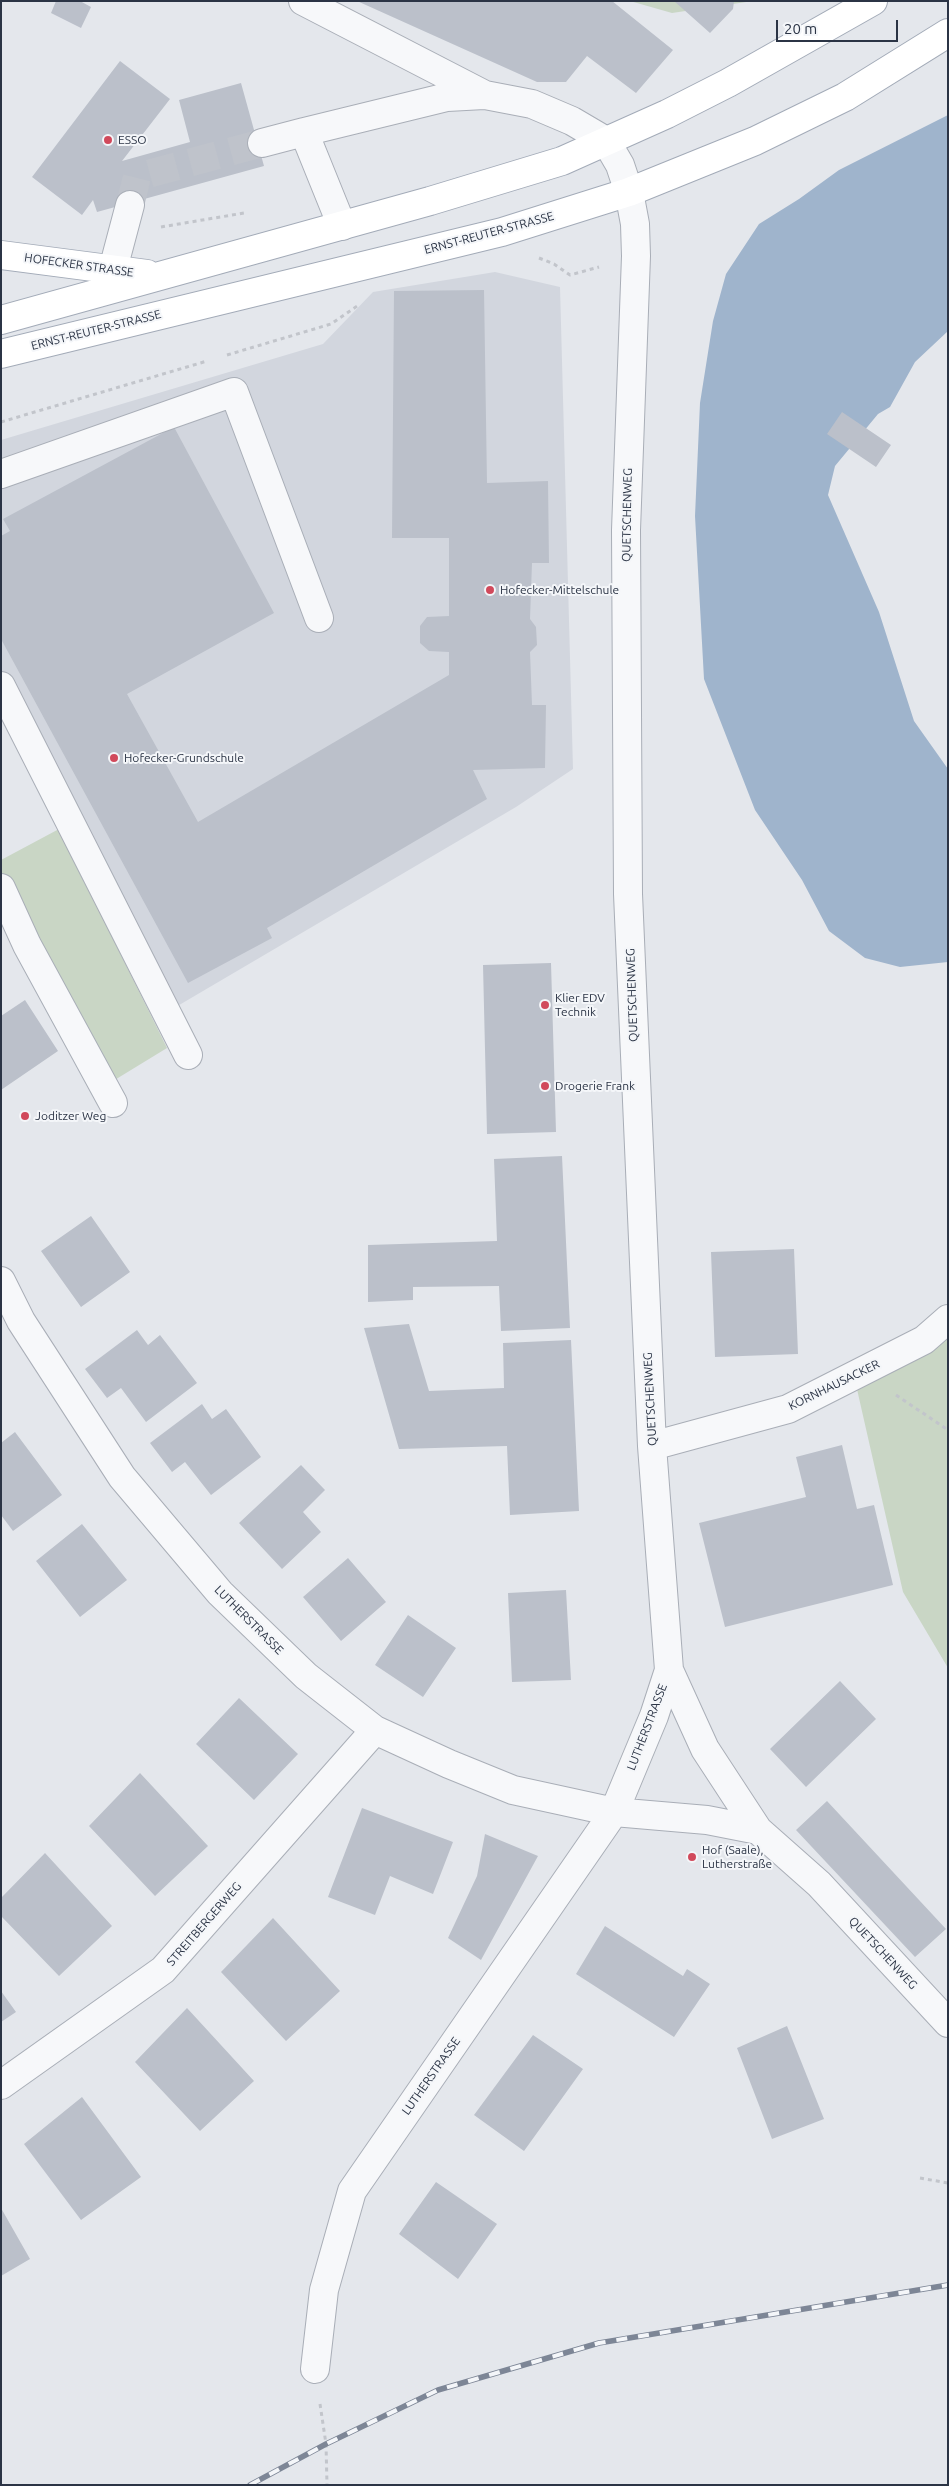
<!DOCTYPE html>
<meta charset="utf-8">
<style>
body{margin:0}
#map{position:relative;width:949px;height:2486px;overflow:hidden;background:#e4e7ec;font-family:Ubuntu,sans-serif}
canvas{display:block}
.frame{position:absolute;inset:0;border:2px solid #2b3445;pointer-events:none}
.scale{position:absolute;left:776px;top:20px;width:122px;height:22px;box-sizing:border-box;border:2px solid #2b3445;border-top:0;padding-left:6px;font-size:15px;line-height:18px;white-space:nowrap;color:#2b3445;-webkit-text-stroke:4px #f4f6f9;paint-order:stroke}
</style>
<div id="map">
<canvas width="949" height="2486"></canvas>
<div class="frame"></div>
<div class="scale">20 m</div>
</div>
<script>
const context = document.querySelector('canvas').getContext('2d');
context.lineJoin = 'round';
function fillPath(path, color) { context.fillStyle = color; context.fill(path, 'evenodd'); }
function strokePath(path, color, width, dash) { context.strokeStyle = color; context.lineWidth = width; context.lineCap = dash ? 'butt' : 'round'; context.setLineDash(dash || []); context.stroke(path); }
function write(font, color, halo, rows, align = 'center') {
  context.font = font + ' Ubuntu,sans-serif'; context.lineWidth = 4; context.setLineDash([]); context.textBaseline = 'middle'; context.strokeStyle = halo; context.fillStyle = color; for (const [text, x, y, turn = 0] of rows) {
    context.save(); context.translate(x, y); context.rotate((+turn || 0) * Math.PI / 180); context.textAlign = isNaN(turn) ? turn : align; if (halo) context.strokeText(text, 0, 0); context.fillText(text, 0, 0); context.restore();
  }
}
const built = new Path2D(`
 M495,272L560,287L573,769L516,807L169,1011L1,712V440L323,344L373,292Z`);
const green = new Path2D(`
 M630,1H753L672,13Z
 M59,829L167,1048L113,1081L1,883V860Z
 M948,1319V1668L903,1592L854,1376Z`);
const water = new Path2D(`
 M948,115V331L915,362L890,407L878,414L835,466L828,495L879,612L914,721L948,769V962L900,967L865,958L829,931L802,880L755,810L704,679L695,516L700,403L713,321L726,274L759,224L799,199L839,170Z`);
const building = new Path2D(`
 M56,1H80L91,7L81,28L51,13Z
 M357,1H612L673,50L636,93L587,56L566,82H537Z
 M674,1H734L733,9L710,33Z
 M120,61L170,99L122,161L190,142L179,100L241,83L264,166L97,212L93,200L82,215L32,177Z
 M484,290L487,483L548,481L549,563H532L530,619L536,627L537,645L530,652L532,705H546L545,768L473,770L487,799L267,928L272,938L188,983L1,639V536L10,531L3,519L174,427L274,613L127,694L198,822L449,675V652L429,651L420,643V626L427,617L449,616V538H392L394,291Z
 M842,412L891,445L876,467L827,434Z
 M551,963L556,1132L487,1134L483,965Z
 M25,1000L58,1051L1,1090V1016Z
 M562,1156L570,1328L501,1331L499,1286L413,1287V1300L368,1302V1245L497,1241L494,1159Z
 M91,1216L130,1272L81,1307L41,1251Z
 M794,1249L798,1354L715,1357L711,1252Z
 M409,1324L429,1391L504,1388L503,1343L571,1340L579,1511L510,1515L507,1446L399,1449L364,1328Z
 M137,1330L148,1345L160,1335L197,1383L146,1422L121,1388L107,1398L85,1369Z
 M202,1404L212,1419L226,1409L261,1457L211,1495L185,1462L172,1472L150,1443Z
 M15,1432L62,1495L13,1531L1,1515V1443Z
 M842,1445L857,1509L874,1505L893,1585L725,1627L699,1523L806,1497L796,1457Z
 M301,1465L325,1490L303,1512L321,1532L282,1569L239,1523Z
 M82,1524L127,1580L80,1617L36,1561Z
 M348,1558L386,1602L341,1641L303,1597Z
 M566,1590L571,1680L512,1682L508,1593Z
 M408,1615L456,1648L423,1697L375,1665Z
 M840,1681L876,1719L806,1787L770,1749Z
 M239,1698L298,1754L254,1800L196,1744Z
 M140,1773L208,1846L155,1896L89,1826Z
 M827,1801L946,1929L915,1957L796,1830Z
 M362,1808L453,1842L433,1894L390,1876L375,1915L328,1897Z
 M485,1834L538,1856L481,1960L448,1938L477,1876Z
 M45,1853L112,1926L59,1976L1,1916V1898Z
 M273,1918L340,1991L286,2041L221,1972Z
 M605,1926L683,1976L687,1969L710,1984L674,2037L576,1974Z
 M1,1991L16,2012L1,2022Z
 M187,2008L254,2081L200,2131L135,2062Z
 M787,2026L824,2119L772,2139L737,2048Z
 M533,2035L583,2069L524,2151L474,2115Z
 M82,2097L141,2177L81,2220L24,2144Z
 M436,2182L497,2224L458,2279L399,2234Z
 M1,2208L30,2259L1,2276Z`);
const minorTunnel = new Path2D(`
 M130,205L137,177L262,143`);
const path = new Path2D(`
 M161,227L244,213
 M539,258L554,264L570,275L599,267
 M227,355L331,324L360,304
 M1,422L207,361
 M896,1395L948,1430
 M920,2178L948,2183
 M320,2404L326,2444L327,2485`);
const minor = new Path2D(`
 M303,1L485,95L532,104L572,121L606,141L620,165L629,192L635,224L636,256L626,530L628,894L652,1446L669,1670L705,1749L758,1830
 M304,132L447,97L484,95
 M262,143L304,132L342,226
 M113,269L130,205
 M1,474L234,392L319,618
 M1,686L188,1055
 M1,888L27,945L113,1103
 M1,1281L21,1321L122,1477L220,1593L306,1676L375,1730L449,1764L513,1790L614,1812L707,1820L758,1830L819,1884L948,2023
 M652,1446L788,1409L924,1340L948,1319
 M1,2085L163,1970L375,1730
 M315,2369L324,2290L352,2191L614,1812L654,1716L669,1670`);
const major = new Path2D(`
 M1,255L147,274
 M1,320L430,201L562,161L667,114L728,83L873,1
 M1,354L502,232L629,192L755,141L845,97L948,33`);
const rail = new Path2D(`
 M250,2485L326,2444L438,2390L599,2343L948,2285`);
const markers = [
 [108,140,5,"#d1495b"],
 [490,590,5,"#d1495b"],
 [114,758,5,"#d1495b"],
 [545,1005,5,"#d1495b"],
 [545,1086,5,"#d1495b"],
 [25,1116,5,"#d1495b"],
 [692,1857,5,"#d1495b"]
];
const poiNames = [
 ["ESSO",118,140],
 ["Hofecker-Mittelschule",500,590],
 ["Hofecker-Grundschule",124,758],
 ["Klier EDV",555,998],
 ["Technik",555,1012],
 ["Drogerie Frank",555,1086],
 ["Joditzer Weg",35,1116],
 ["Hof (Saale),",702,1850],
 ["Lutherstraße",702,1864]
];
const streetNames = [
 ["ERNST-REUTER-STRASSE",489,233,-15],
 ["HOFECKER STRASSE",79,265,8],
 ["ERNST-REUTER-STRASSE",96,330,-14],
 ["QUETSCHENWEG",627,515,-89],
 ["QUETSCHENWEG",632,995,-92],
 ["KORNHAUSACKER",834,1385,-26],
 ["QUETSCHENWEG",650,1399,-93],
 ["LUTHERSTRASSE",249,1620,45],
 ["LUTHERSTRASSE",647,1727,-69],
 ["STREITBERGERWEG",204,1924,-49],
 ["QUETSCHENWEG",883,1953,47],
 ["LUTHERSTRASSE",431,2076,-55]
];
fillPath(built, '#d2d6de');
fillPath(green, '#c9d6c5');
fillPath(water, '#9fb4cc');
fillPath(building, '#bbc0ca');
strokePath(minorTunnel, '#bfc3cb', 28, [28, 14]);
strokePath(minor, '#a9aeb7', 30);
strokePath(major, '#a3abb8', 30);
strokePath(path, '#c2c5cb', 3, [4, 4]);
strokePath(minor, '#f7f8fa', 28);
strokePath(major, '#fff', 28);
strokePath(rail, '#7d8696', 5.5);
strokePath(rail, '#f4f6f9', 4, [11]);
for (const [x, y, r, color] of markers) { const dot = new Path2D(); dot.arc(x, y, r, 0, 2 * Math.PI); context.fillStyle = color; context.fill(dot); strokePath(dot, '#f4f6f9', 2); }
write('12px', '#2b3445', '#f4f6f9', poiNames, 'left');
write('12px', '#2b3445', '#f4f6f9', streetNames);
</script>
